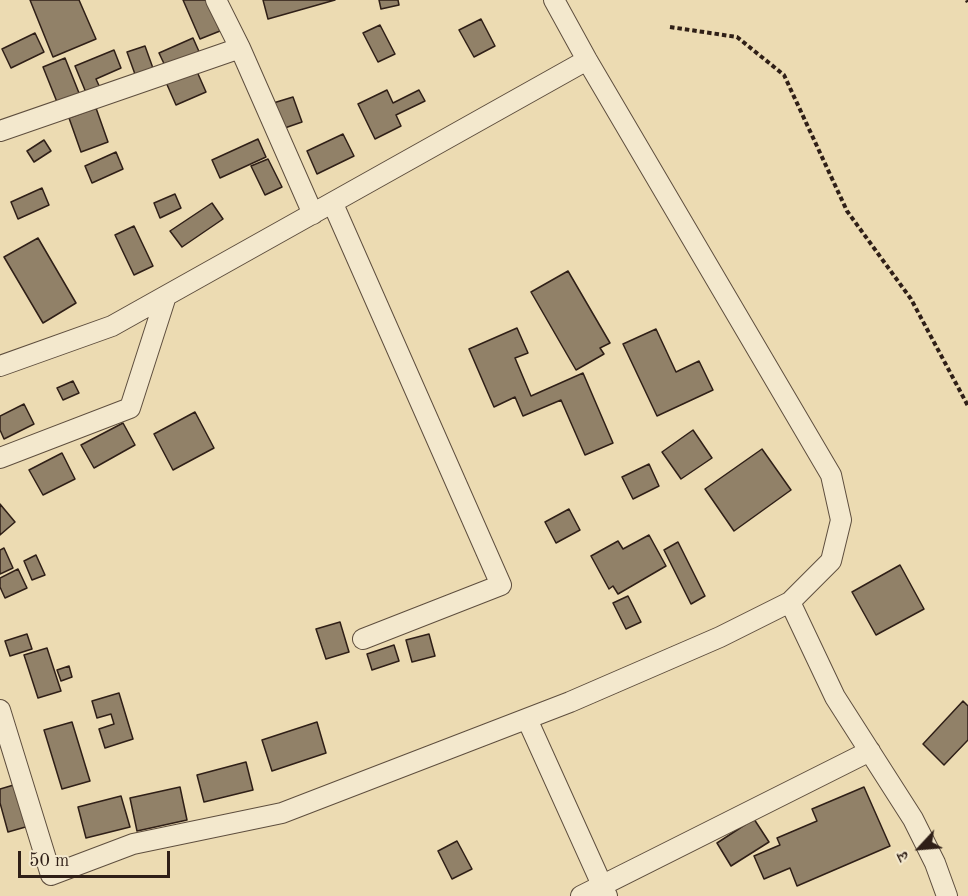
<!DOCTYPE html>
<meta charset="utf-8">
<style>
body{margin:0}
#map{position:relative;width:968px;height:896px;overflow:hidden;background:#ecdbb2;font-family:"Old Standard TT","Noto Serif Devanagari",serif}
canvas{display:block}
.north{position:absolute;left:890px;top:818px;width:60px;height:60px;-webkit-text-stroke:4px #f3e8cd;paint-order:stroke;rotate:244deg;font-size:16px;font-weight:700;line-height:24px;text-align:center;color:#2f1f17}
.north::after{content:'';display:block;margin:auto;width:21px;height:27px;background:#2f1f17;clip-path:polygon(50% 0,100% 100%,50% 72%,0 100%)}
.scale{position:absolute;left:18px;top:851px;width:152px;height:27px;box-sizing:border-box;border:3px solid #2f1f17;border-top:0;padding-left:8px;font-size:18px;line-height:21px;white-space:nowrap;color:#2f1f17;-webkit-text-stroke:4px #f3e8cd;paint-order:stroke}
</style>
<div id="map">
<canvas width="968" height="896"></canvas>
<div class="north">उ</div>
<div class="scale">50 m</div>
</div>
<script>
const context = document.querySelector('canvas').getContext('2d');
context.lineJoin = 'round';
function fillPath(path, color) { context.fillStyle = color; context.fill(path, 'evenodd'); }
function strokePath(path, color, width, dash) { context.strokeStyle = color; context.lineWidth = width; context.lineCap = dash ? 'butt' : 'round'; context.setLineDash(dash || []); context.stroke(path); }
const building = new Path2D(`
 M30,0H79L96,39L53,57Z
 M183,0H207L220,31L200,39Z
 M263,0H335L268,19Z
 M379,0H398L399,5L381,9Z
 M481,19L495,46L474,57L459,30Z
 M380,25L395,54L378,62L363,33Z
 M35,33L44,52L11,68L2,49Z
 M193,38L201,56L167,70L159,53Z
 M145,46L154,71L136,77L127,52Z
 M114,50L121,68L96,79L101,90L87,95L75,66Z
 M65,58L81,98L59,107L43,67Z
 M195,67L206,92L176,105L165,80Z
 M387,90L393,103L419,90L425,101L396,115L401,126L375,139L358,104Z
 M293,97L302,122L279,130L270,104Z
 M96,108L108,142L81,152L69,118Z
 M343,134L354,156L317,174L307,151Z
 M258,139L266,157L220,178L212,160Z
 M44,140L51,151L34,162L27,151Z
 M116,152L123,169L92,183L85,166Z
 M268,159L282,187L265,195L251,166Z
 M42,188L49,205L18,219L11,202Z
 M175,194L181,208L160,218L154,203Z
 M212,203L223,219L182,247L170,231Z
 M134,226L153,266L134,275L115,235Z
 M38,238L76,303L43,323L4,257Z
 M568,271L610,343L600,348L604,354L576,370L531,292Z
 M517,328L528,353L515,358L531,396L583,373L613,443L585,455L561,400L523,416L515,397L494,407L469,349Z
 M656,329L676,372L699,361L713,390L657,416L623,344Z
 M73,381L79,393L63,400L57,388Z
 M24,404L34,424L4,439L0,430V416Z
 M195,412L214,448L173,470L154,434Z
 M123,423L135,445L94,468L81,445Z
 M693,430L712,458L681,479L662,452Z
 M762,449L791,490L734,531L705,489Z
 M62,453L75,479L43,495L29,470Z
 M649,464L659,486L633,499L622,477Z
 M0,504L15,522L0,535Z
 M569,509L580,530L556,543L545,522Z
 M649,535L666,566L618,594L613,586L609,589L591,556L618,541L623,549Z
 M678,542L705,596L691,604L664,550Z
 M4,548L13,568L0,574V550Z
 M36,555L45,575L32,580L24,561Z
 M900,565L924,609L876,635L852,592Z
 M18,569L27,588L5,598L0,587V578Z
 M628,596L641,622L626,629L613,603Z
 M340,622L349,652L326,659L316,629Z
 M27,634L32,649L10,656L5,641Z
 M429,634L435,656L412,662L406,640Z
 M394,645L399,661L372,670L367,654Z
 M47,648L61,691L38,698L24,655Z
 M69,666L72,677L61,681L57,670Z
 M119,693L133,739L105,748L99,729L114,724L111,714L97,718L92,701Z
 M963,701L968,706V740L944,765L923,744Z
 M72,722L90,781L62,789L44,730Z
 M317,722L326,753L272,771L262,740Z
 M246,762L253,790L204,802L197,775Z
 M17,784L29,826L8,832L0,803V789Z
 M180,787L187,820L137,831L130,798Z
 M864,787L890,846L797,886L790,868L764,879L754,856L780,845L777,838L817,821L812,809Z
 M121,796L130,827L86,838L78,807Z
 M754,819L769,842L731,866L717,843Z
 M457,841L472,869L452,879L438,851Z`);
const path = new Path2D(`
 M670,27L737,37L784,75L847,211L911,299L968,406`);
const minor = new Path2D(`
 M216,0L240,48L313,214
 M0,131L240,48
 M333,204L501,585L363,639
 M0,366L112,326L587,60
 M0,458L130,408L166,296
 M790,602L835,697L913,819L935,863L947,896
 M0,710L51,875L133,844L282,813L570,702L720,637L790,602L831,561L841,520L831,475L587,60L554,0
 M527,719L607,896
 M581,896L870,751`);
const rail = new Path2D(`
 M967,0L968,2`);
fillPath(building, '#918168');
strokePath(building, '#2f1f17', 1.5);
strokePath(minor, '#5e4e3e', 22);
strokePath(path, '#2f1f17', 4, [4.5, 3]);
strokePath(minor, '#f3e8cd', 20);
strokePath(rail, '#2f1f17', 4.5, [10, 10]);
</script>
